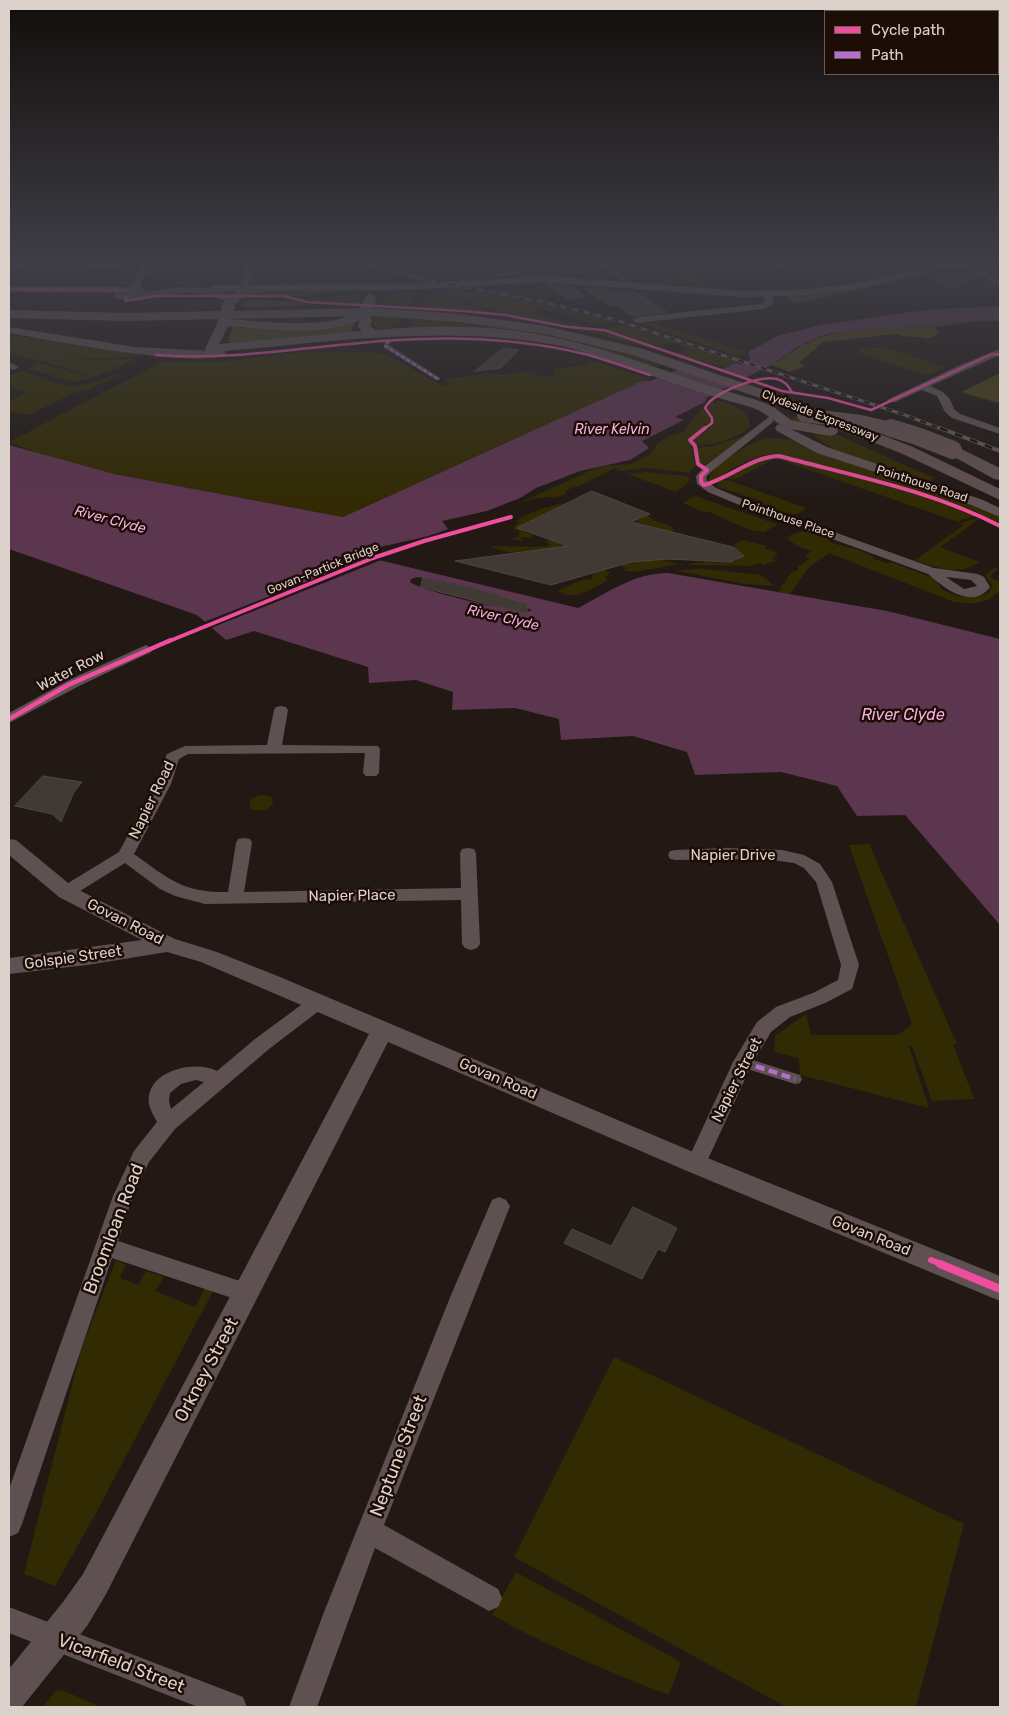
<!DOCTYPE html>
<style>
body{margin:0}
#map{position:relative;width:1009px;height:1716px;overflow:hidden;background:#221915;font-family:Rubik,sans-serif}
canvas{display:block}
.frame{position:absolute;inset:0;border:10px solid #ddd1cc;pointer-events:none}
.legend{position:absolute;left:824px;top:10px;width:175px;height:65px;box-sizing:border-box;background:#1d0d07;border:1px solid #6a5b56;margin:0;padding:6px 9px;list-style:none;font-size:15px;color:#ddd1cc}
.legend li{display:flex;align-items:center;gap:10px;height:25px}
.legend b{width:25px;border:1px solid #6a5b56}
</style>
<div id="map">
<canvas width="1009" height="1716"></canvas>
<div class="frame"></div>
<ul class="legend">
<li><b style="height:6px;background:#ef4d9e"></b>Cycle path</li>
<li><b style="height:6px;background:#b36fd0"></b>Path</li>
</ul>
</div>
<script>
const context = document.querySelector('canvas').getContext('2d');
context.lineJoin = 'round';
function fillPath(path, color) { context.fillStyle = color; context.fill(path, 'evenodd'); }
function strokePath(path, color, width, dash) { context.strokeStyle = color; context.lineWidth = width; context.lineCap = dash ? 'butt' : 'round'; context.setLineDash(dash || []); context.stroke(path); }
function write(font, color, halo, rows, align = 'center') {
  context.font = font + ' Rubik,sans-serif'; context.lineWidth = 5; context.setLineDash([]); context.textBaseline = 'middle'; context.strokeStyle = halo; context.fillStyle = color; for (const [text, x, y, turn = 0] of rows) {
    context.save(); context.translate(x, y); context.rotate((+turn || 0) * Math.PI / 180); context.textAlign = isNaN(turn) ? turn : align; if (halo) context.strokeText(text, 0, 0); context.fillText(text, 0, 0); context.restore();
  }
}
const green = new Path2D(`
 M658,264H711L721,269L695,276L709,283L670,282L688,280Z
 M544,268L552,274V276H488Z
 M453,288L536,303L612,321L593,324L541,308L528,314L539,315L569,323L576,322L587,327C546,323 480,312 445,291Z
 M344,290L351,291L300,297L249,296C264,287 324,290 344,290Z
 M408,291L416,295L410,306L380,305L387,295Z
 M443,292L461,302L492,312L420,307L426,296Z
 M356,294L362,296L358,304L298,299Z
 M376,315H404L399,325L380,329L373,325Z
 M414,316L518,327L653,360L650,361L661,365L657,367L620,355L565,341L407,330Z
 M635,322H647L748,352L741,357Z
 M622,325L737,361L726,367L719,366L674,354L687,348L671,343L662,344V347L608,330L609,328Z
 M575,329L604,331L656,348L654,349Z
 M9,335L140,354L138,357L39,361L9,353Z
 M886,347L945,368L927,376L857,353L862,349Z
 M301,352L382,353L444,386L450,384L445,381L446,379L494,373L496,375L529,372L548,377L556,375L553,369L580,366L593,361L652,379L642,381L343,517L114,474L45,456L9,442L164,361H229Z
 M137,359L94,377L42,361H44Z
 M39,363L93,378L73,382L27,368Z
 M21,371C32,374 41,378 51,382C76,391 95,383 118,373L120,374L88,390L78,391L29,415L9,412V401L27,392L9,387V376Z
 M714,400L715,403L717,404V400C730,404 749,409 750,425C743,437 709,447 695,445L692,440L693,439L707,431L714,423V418L707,408Z
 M702,408L710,418V422L703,429L689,438L696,465L689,473L645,468L621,471L615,468L583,484H579L581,486L579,487L576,486L567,490L565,494L555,498C547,494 530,500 519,503L601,466L631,464L651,454L657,444L669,436L683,432Z
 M800,416L852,430L993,496C930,468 862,431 794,421L791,418Z
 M818,432L835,434L934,478L931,481L924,480L839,452L816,438L814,434Z
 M745,436L705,465L700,463L696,448L712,446Z
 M770,438L793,440L985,509L1000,516V525L975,511L930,495L777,454C763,453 742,463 730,470C723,475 717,482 709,482C707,465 755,439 770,438Z
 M770,457H778L911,492L980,516L963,519L958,522L775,458L736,479L726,478L737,470Z
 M646,472L686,476L689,478V482L676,492L628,474Z
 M723,480L734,481L733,482L806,508C802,511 799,514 795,514C785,515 767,508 761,501L719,487L716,484Z
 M695,496L776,524L777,525L764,532L750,530L709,512L701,511L683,503Z
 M561,504V506L522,525L521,530L533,535L530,538L520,537L523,540H511L519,536V531L514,529L516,527L512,528L519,523L517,521C524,514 552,505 561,504Z
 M647,515L655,521L671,526L674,530L670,532L635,522Z
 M982,517L940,547L979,562C961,577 935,567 915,560L964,525L960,523Z
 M803,531L829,539L830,542C841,547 868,549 874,559L886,563H893L934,578L943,590L958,596L977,597L989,593L992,585L985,575L994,568L998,569L989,577L999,581L1000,591C985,605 974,604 954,602L829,553L808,568L790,594L778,592L782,588L780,586L786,583L784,582L792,572L798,570V567L810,558L805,557L811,551L799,547L786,538H790L788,536Z
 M562,539L568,546L513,553L491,548L493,546L546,547L550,545L546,541Z
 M743,540L767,546L765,549H771L770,551H774L778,555L772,558L776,562H770L765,565L759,563L752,566L688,565C702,558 721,566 737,560L741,554L734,548L735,544Z
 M658,559L679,564L634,572L623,571L626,568L623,567L621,564Z
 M607,569L606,571L609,572L608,576H603L606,577L607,581L584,593L581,592L579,595H567L558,591C572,584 577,580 592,579L593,574Z
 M693,569H704L720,571L723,570C736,574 748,572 760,575C768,578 769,583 775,586L745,584L677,571Z
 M263,795L272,797L273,804L266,810H251L249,800L257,796Z
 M869,844L957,1044H953L974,1099L932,1101L912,1046H909L929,1108L800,1075L799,1058L774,1052L775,1036L806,1014L811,1035H898L912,1024L849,845Z
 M116,1260L126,1264L120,1278L138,1285L146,1271L164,1277L155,1291L195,1307L205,1288L213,1291L96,1513L55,1586L24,1574L81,1350Z
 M614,1357L964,1524L916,1707H786L514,1557Z
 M516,1572L681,1662L669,1695C609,1672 549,1647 492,1615Z
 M62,1690L101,1707H43L55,1692Z`);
const forest = new Path2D(`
 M851,291H854L796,304L787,297Z
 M245,300L305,302L301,306L241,307Z
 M1000,319V321H975L935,327L939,334L927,339C916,335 908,339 897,334L823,342L799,363L805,366L790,372L771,365C800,348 811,337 847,331Z
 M351,323L355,324L350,333L231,343L228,341L233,327H239L238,330L250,326Z
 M1000,373V400L998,403L961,392Z`);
const water = new Path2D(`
 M1000,306V319L847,331L827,334L805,343L804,346L800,345L771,365L706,398L705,402L675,417L684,420L642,441L649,448L630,460L580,471L536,488L520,498L487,511L442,521L448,529C423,540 389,543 362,552L379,560L578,608C607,593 634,573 668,573L887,611L1000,639V925L905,815L857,816L837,786L781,772L695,775L687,752L633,736L561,740L559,719L515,708L452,710L453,692L416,680L369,683L368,667L254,631L226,640L197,615L9,549V445L114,474L343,517L642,381H650L675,371L700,363L723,369L735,363L741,364L750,360L748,352L778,336L820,325L925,310ZM417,577C444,581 512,593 532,611C514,613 424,592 410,582L411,579Z`);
const pier = new Path2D(`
 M696,362L748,379L732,388L674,368Z
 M374,555L384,559L211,628L204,622Z`);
const building = new Path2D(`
 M971,273L977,276L952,290L932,276Z
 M546,284L570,286L586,297L569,299Z
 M594,288L607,289L612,292L634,291L667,312L632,316L615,305L610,306L585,289Z
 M504,348L519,350L501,368L475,371Z
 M592,491L650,514L631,522L733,547L744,556L730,562L668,559L631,562L551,585L455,561L568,546L517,528Z
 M423,578L474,588L528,604L526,614L421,587Z
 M43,776L82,782L74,792L61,822L52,814L15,806Z
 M633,1207L677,1228L665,1252L658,1249L642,1279L564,1243L572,1229L611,1246Z`);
const pedestrian = new Path2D(`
 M387,339L392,340L389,345L440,378V380H436L383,347Z
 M743,1057L800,1075L802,1079L800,1083L795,1084L738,1066L736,1062L738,1058Z`);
const minor = new Path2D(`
 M19,264H27L21,269L17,267Z
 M119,264L120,266L116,268L87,269L83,267L87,265Z
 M247,264H255L249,283L245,285L241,283Z
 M597,264H607L629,278L622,280Z
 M713,264H727L723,266Z
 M775,264H786L792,268L788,270Z
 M952,264C972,264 984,271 1000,281V286L974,272Z
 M9,286L125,287L129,290L125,293L9,292Z
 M767,291L771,294L774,303L764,309L637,323L633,320L637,317L762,304L765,302L763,294Z
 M1000,349V355L930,386L943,392L950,399L954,409L960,414L1000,428V434L952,418L945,412L937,396L922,390L895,402H889L887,400L960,365Z
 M9,362L19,367L14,370L9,368Z
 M769,417L773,418V422L712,471L706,477L707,481L716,488L745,500L934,568L978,574L984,577L990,587C972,611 943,587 928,574L737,504L708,492L697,484L696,476L705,466ZM946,577L971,580L977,586L964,589Z
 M146,645L153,649L151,652L81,685L9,723V713L71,679Z
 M281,706L286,707L288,710L282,745L378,746L380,749L379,773L376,776H366L363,773L365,753L188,754L179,759L171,784L134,854C169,879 183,893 228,892L236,843L238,839L244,838L250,839L252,843L244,892L461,888L460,853L462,849L468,848L474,849L476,853L480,944L477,948L471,950L465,948L462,944L461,900L205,904L175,896L160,889L125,863L72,896L66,898L60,896L58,892L60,888L119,852L155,784L167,754L185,746L267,745L274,710L276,707Z
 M726,848L782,850L804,855L820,864L832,882L859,965L852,989L825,1003L790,1017L771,1032L752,1064L703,1170L696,1172L689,1170L686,1164L733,1062L757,1022L776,1007L813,993L838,980L841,965L816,882L804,868L794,863L764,859L676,860L670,859L668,855L670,851L676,850Z
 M318,995L324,997L327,1002L324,1007L269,1049L175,1129L149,1162L133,1196L118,1241L255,1286L258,1293L255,1300L247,1303L112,1258L22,1524L18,1533L9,1537V1489L113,1196L134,1151L157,1122C154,1116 150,1110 149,1104C144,1071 195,1059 217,1071L255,1039L312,997ZM196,1080L204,1082L171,1109L169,1101L170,1093L181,1084Z
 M499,1197L506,1200L510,1206L384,1525L498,1589L502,1598L498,1607L489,1611L375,1548L317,1707H289L324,1612L451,1295L492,1200Z
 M9,1607L243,1697L247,1707H198L9,1633Z`);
const tertiary = new Path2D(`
 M142,264H152L141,283V288L146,292L178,287L208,288L213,285H268L273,288L268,291H221L236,299L231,302C216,298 205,293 189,293C165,293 139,304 115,298L113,293L114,291L131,286Z
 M9,327L135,347L212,351L218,354C202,370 38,338 9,333Z
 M781,424L827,447L983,500L1000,508V517L952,497L817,453L777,431L775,428L777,425Z
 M9,839L16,840L73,887L175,939L217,952L280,977L705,1157L1000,1276V1301L687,1171L388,1042L105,1596L87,1626L22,1707H9V1669L63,1602L83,1574L369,1034L201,962L167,952L87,965L9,974V958L142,940L59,897L9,855Z`);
const secondary = new Path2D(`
 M935,264H955L954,266L854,290L796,296L742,297L543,282L407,290L268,291C253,294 241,294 233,308H225L223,305L227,297L238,290L268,285L407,284L543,276L742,291L796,290L854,284Z
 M364,309L370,313L372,321L370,326L376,330C436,324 502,325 561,339C627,353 689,382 754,399L772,406L798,425L796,428C784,431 774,419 763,413C758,409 750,407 744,405C702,394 660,378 618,364C598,357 578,349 557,345C446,325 336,341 225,351V356L212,358L206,354L205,349L221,315H229L231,319C265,322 301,326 335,320C346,318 354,312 364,309ZM360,320L358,327L362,331L219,344L228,326C263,329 328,337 360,320Z`);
const primary = new Path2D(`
 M374,308L460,314L546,326L643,349L776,394L913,447L1000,489V500L901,453L836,428L838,431L836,434L830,436L785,428L783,425L785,422L791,420L835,428L766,400L633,355L546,334L460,322L374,316L125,321L9,318V310L125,313Z
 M953,445L1000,468V480L994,479L947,453L945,450L947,447Z`);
const railFar1 = new Path2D(`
 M367,264L422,279L543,302L616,320L905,415L944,430`);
const rail = new Path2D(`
 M940,428L1000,451`);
const secondaryBridge = new Path2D(`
 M364,313L370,300
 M225,318L229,305`);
const primaryBridgeFar1 = new Path2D(`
 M804,415L861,422L896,430`);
const primaryBridge = new Path2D(`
 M891,428L917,436L953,450`);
const quietFar1 = new Path2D(`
 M389,340L385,346L438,379`);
const quiet = new Path2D(`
 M743,1062L795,1079`);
const cyclewayFar4 = new Path2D(`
 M9,289L125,290
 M127,297L125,301L156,296H284L307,302L463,311L505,315L568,327L604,330L782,391L828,398L871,410L992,354L1000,355
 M156,355C237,361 316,345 397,340C460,336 524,339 585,354C607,360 628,368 650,375
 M703,430L712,423V418L705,408C713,392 759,375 777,379C785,381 788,386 792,392`);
const cyclewayFar3 = new Path2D(`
 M705,428L690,440L695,446L698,464L707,470L701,476V482L704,485C731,478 750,457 779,456C854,476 930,490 1000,526
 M167,642L373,558L424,541L511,517`);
const cyclewayFar2 = new Path2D(`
 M9,719L68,685L171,640`);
const cyclewayFar1 = new Path2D(`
 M931,1260L943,1265`);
const cycleway = new Path2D(`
 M940,1264L1000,1289`);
const farStreetnames = [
 ["Clydeside Expressway",820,416,21],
 ["Pointhouse Road",922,484,18],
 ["Pointhouse Place",788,519,19],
 ["Govan-Partick Bridge",323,569,-22]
];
const farWaternames = [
 ["River Kelvin",612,430],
 ["River Clyde",110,520,15],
 ["River Clyde",503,618,13]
];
const streetNames = [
 ["Water Row",71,671,-27],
 ["Napier Road",152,800,-64],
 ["Napier Drive",733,856],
 ["Napier Place",352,896,-1],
 ["Govan Road",125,922,27],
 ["Golspie Street",73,958,-8],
 ["Govan Road",498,1079,23],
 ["Napier Street",737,1080,-63],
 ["Govan Road",871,1236,22]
];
const waterNames = [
 ["River Clyde",903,715]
];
const nearStreetnames = [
 ["Broomloan Road",114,1229,-69],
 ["Orkney Street",207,1370,-62],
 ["Neptune Street",399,1456,-69],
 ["Vicarfield Street",121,1664,21]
];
fillPath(green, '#312a03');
fillPath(forest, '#473f11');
fillPath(water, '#5c354e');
fillPath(pier, '#221915');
fillPath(building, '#403934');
strokePath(building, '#4d4541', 1);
fillPath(pedestrian, '#5f5152');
fillPath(minor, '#5f5152');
fillPath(tertiary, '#5f5152');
fillPath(secondary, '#635354');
fillPath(primary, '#625051');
strokePath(railFar1, '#635956', 3);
strokePath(rail, '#635956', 4);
strokePath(railFar1, '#1d0d07', 2, [6]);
strokePath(rail, '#1d0d07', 2.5, [8]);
strokePath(secondaryBridge, '#635354', 12);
strokePath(primaryBridgeFar1, '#625051', 14);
strokePath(primaryBridge, '#625051', 18);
strokePath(quietFar1, '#b36fd0', 2, [4.5, 2]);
strokePath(quiet, '#b36fd0', 4.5, [9, 4.5]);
strokePath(cyclewayFar4, '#ef4d9e', 2.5);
strokePath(cyclewayFar3, '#ef4d9e', 4);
strokePath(cyclewayFar2, '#ef4d9e', 4.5);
strokePath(cyclewayFar1, '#ef4d9e', 6);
strokePath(cycleway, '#ef4d9e', 8);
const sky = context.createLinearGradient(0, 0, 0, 505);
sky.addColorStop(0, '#130e0c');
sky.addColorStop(0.52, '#3e3e46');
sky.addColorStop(1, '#3e3e4600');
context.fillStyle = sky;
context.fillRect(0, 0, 1009, 505);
write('12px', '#ddd1cc', '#1d0d07', farStreetnames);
write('italic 14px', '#f6aedb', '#1d0d07', farWaternames);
write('15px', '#ddd1cc', '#1d0d07', streetNames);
write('italic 16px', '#f6aedb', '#1d0d07', waterNames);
write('18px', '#ddd1cc', '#1d0d07', nearStreetnames);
</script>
